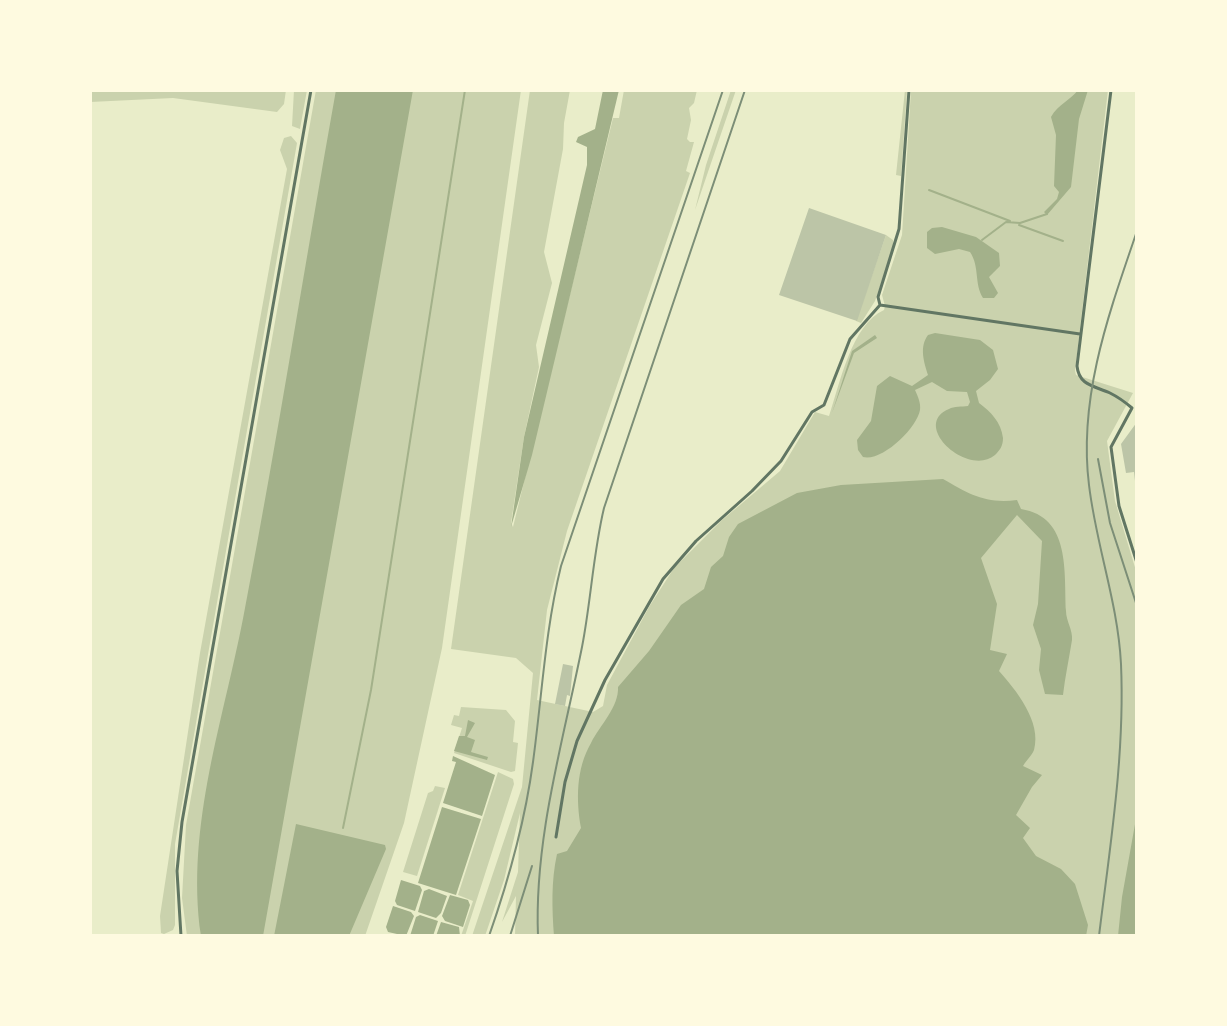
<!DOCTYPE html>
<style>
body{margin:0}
#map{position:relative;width:1227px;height:1026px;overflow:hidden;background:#e9edc9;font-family:"Crimson Pro",serif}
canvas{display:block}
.frame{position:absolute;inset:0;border:92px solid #fefae0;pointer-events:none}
</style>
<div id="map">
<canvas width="1227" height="1026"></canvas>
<div class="frame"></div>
</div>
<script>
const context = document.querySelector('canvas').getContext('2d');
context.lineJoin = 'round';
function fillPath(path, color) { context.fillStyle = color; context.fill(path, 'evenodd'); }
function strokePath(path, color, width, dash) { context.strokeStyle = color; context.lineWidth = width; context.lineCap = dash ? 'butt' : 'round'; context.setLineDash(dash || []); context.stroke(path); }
const green = new Path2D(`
 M90,90H286L284,104L277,112L173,98L90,102Z
 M294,90H307L300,129L292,126Z
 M316,90H521L442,648L404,823L365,936H187L182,898L186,825Z
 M530,90H570L564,123L563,149L544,252L552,283L536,345L539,367L524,437L511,523L513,527L613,118H619L624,90H697L694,103L689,108L691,120L687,139L690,142H694L686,171L690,173L567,531L547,610L537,700L593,712L603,706L607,685L649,607L674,568L721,521L780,471L815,412L829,416C840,384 851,325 884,310L885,306L882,295L902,235L911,90H1108L1075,371L1076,375L1133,393L1107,441L1115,501L1137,574V936H515L516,896L502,922L518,872L520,813L504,880L485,936H472L522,787L533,673L516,658L451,649Z
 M731,90H736L695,210L706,165Z
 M905,90H907L901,176L896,175Z
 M291,136L297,143L175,844V925L173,930L164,934L161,933L160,916L200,653L287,169L280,150L284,138Z
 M886,235L893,240V248L875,301L861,323L856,321Z
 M461,707L506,710L515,721L513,742L518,743L515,771L511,772L454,753L462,728L451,725L454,715L459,716Z
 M498,772L513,779L514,784L465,936H461L473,901L458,895Z
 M435,786L445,788L417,876L403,872L428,793L433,791Z`);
const water = new Path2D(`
 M336,90H413L263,936H201C185,825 225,717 245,608C278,436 305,263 336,90Z
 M603,90H619L532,455L511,527L524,437L587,165V147L576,142L578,137L595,129Z
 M1078,90H1088L1079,119L1071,187L1047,215L1044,212L1057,199L1059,192L1054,186L1056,135L1051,117C1058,104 1071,100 1078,90Z
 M942,227L976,237L999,253L1000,266L989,277L998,293L994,298H983C974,284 980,267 970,252L959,249L935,254L927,248V232L932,228Z
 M935,333L980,340L993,350L998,369L990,380L976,391L979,403C991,412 1001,422 1003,438C1003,446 1000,450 995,455C968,478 910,425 949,409C954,406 962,407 968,406L970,402L967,392L947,391L932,382L915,390C918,397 921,403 920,410C917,428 882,462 863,457L858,450L857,440L871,421L877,386L890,376L912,386L928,375C924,362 919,347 928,335Z
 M875,335L877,338L854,353L832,413L852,351Z
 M943,479C969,494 985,504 1017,500L1021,509C1071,517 1064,572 1066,611C1066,621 1073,630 1072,640C1069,659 1065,677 1063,695L1045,694L1039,670L1041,649L1033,625L1038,604L1042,541L1017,515L981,558L997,604L990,650L1007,654L999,671C1016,690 1042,722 1034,750C1032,755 1026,761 1023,766L1042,775L1032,787L1016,815L1030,828L1023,838L1036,856L1061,869L1075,884L1088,925L1086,936H554C552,909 551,881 557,854L567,851L581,828C576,800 576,769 591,743C600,725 619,707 618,687L649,651L681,605L704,589L711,567L723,556L729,537L738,524L797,493L841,485Z
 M468,720L475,723L467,737L475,740L471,752L488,757L487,760L454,751L459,736H465Z
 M453,756L495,775L482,816L443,803L456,762L452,761Z
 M442,807L481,819L456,895L418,883Z
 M1137,813V936H1118L1122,897Z
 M296,824L385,845L386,849L349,936H274Z
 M401,880L420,886L422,890L415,911L397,905L395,901Z
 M429,889L447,896L441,913L436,918L418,912L424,891Z
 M450,895L468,900L470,905L463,927L445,921L442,916Z
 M393,906L411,912L414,916L406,936L388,932L386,927Z
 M420,915L438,921L433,936H410L416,917Z
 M441,922L459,927L460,936H436Z`);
const stream = new Path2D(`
 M929,190L1010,221
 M1019,225L1063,241
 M982,240L1006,222L1020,223L1047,214
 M343,828L371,690L465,90`);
const building = new Path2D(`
 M809,208L886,235L857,321L779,295Z
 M1137,422V481H1135L1134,472L1126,473L1121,444Z
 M563,664L573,666L570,696L567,695L565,706L555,704Z`);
const minor = new Path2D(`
 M909,90L899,229L878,297L880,305L1080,334
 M1111,90L1077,366C1079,386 1095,386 1110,393C1118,397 1125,402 1132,408L1111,447L1119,506L1137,563
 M556,837L565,782L577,741L605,680L648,605L663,579L696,541L752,491L781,461L812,412L824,405L850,339L880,305
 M181,936L177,871L182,822L311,90`);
const rail = new Path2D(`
 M1098,459L1110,523L1137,606
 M489,936C509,879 525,822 533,762C542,696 545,631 561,566L723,90
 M510,936L532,866
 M538,936C534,839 563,742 582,647C591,601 593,554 604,508L745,90
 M1099,936C1110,846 1125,755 1121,664C1118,603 1096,545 1089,485C1078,397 1109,313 1137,231`);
fillPath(green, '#cad2ad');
fillPath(water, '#a3b18a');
strokePath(stream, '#a3b18a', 2);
fillPath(building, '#bcc5a7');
strokePath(minor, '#617663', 3);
strokePath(rail, '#7c8e77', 2);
</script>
